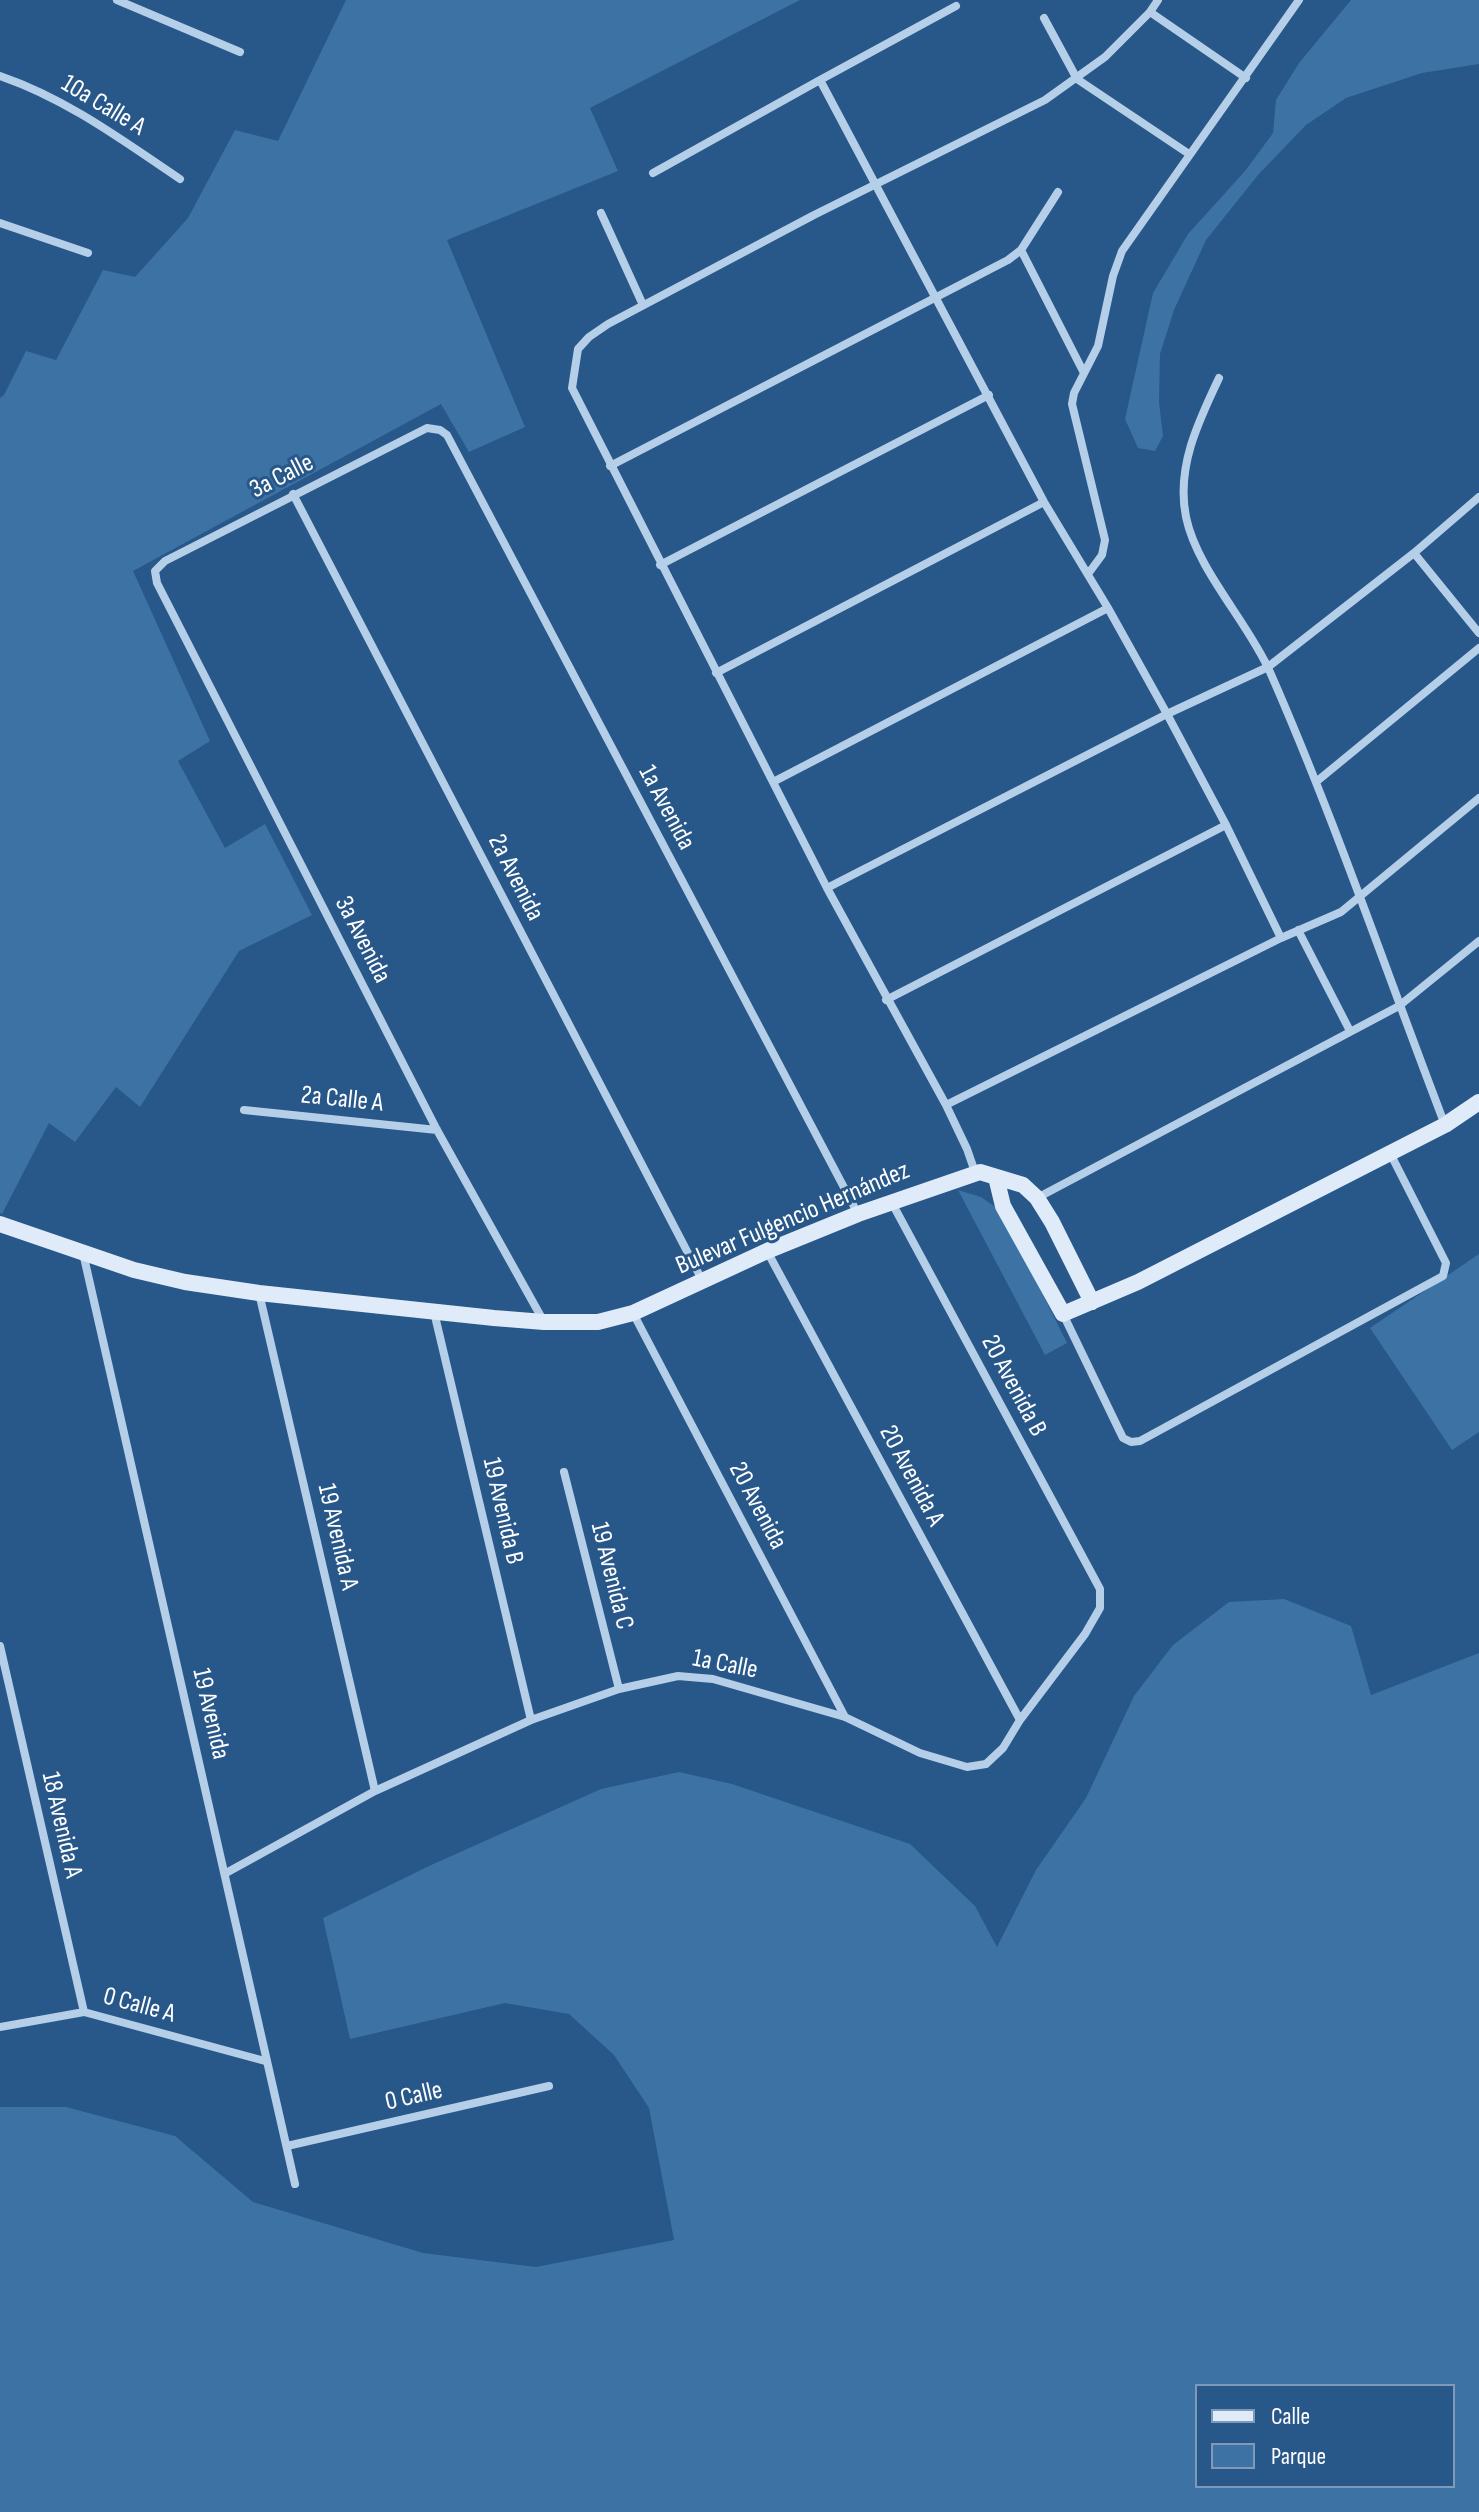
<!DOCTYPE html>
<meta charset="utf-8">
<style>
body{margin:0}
#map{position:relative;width:1479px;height:2512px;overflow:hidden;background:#285789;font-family:"Sofia Sans Condensed",sans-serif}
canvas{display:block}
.legend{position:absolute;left:1195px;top:2384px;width:260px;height:104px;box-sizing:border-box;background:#285789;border:2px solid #7e9ab8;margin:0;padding:10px 14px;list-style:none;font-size:24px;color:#fff}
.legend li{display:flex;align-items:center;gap:16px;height:40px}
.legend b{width:40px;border:2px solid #7e9ab8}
</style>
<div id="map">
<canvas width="1479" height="2512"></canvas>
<ul class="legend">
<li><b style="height:10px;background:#dfebf8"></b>Calle</li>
<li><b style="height:22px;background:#3d72a5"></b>Parque</li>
</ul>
</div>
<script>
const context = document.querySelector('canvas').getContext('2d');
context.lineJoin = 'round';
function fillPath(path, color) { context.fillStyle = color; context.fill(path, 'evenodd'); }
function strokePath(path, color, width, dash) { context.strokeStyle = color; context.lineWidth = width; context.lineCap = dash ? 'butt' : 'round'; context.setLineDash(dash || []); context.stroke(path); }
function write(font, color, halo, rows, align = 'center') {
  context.font = font + ' "Sofia Sans Condensed",sans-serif'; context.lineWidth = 6; context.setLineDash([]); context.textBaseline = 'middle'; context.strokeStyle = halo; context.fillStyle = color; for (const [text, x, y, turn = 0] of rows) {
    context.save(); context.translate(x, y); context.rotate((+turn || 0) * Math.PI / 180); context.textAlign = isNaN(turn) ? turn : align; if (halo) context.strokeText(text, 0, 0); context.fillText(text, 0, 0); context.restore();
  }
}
const green = new Path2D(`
 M346,0H800L590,108L618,171L447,240L525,427L469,452L441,404L133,571L210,741L178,761L225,848L265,824L312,915L239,951L140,1107L116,1087L75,1142L49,1123L2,1214L0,1213V398L4,395L26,351L56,360L103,270L135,277L188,218L235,130L278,141Z
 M1351,0H1479V64L1422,73L1346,98L1306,125L1258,175L1206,240L1174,310L1160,354L1159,402L1163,436L1155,451L1138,448L1125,419L1153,293L1188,234L1245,171L1273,133L1276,100L1299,63Z
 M958,1190L981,1197L1001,1211L1067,1343L1045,1355Z
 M1479,1254V1432L1452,1450L1370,1328Z
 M1284,1599L1351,1626L1371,1695L1479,1653V2512H0V2107H66L175,2136L253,2202L423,2253L536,2267L674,2240L649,2108L614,2055L569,2014L505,2003L350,2039L323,1918L429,1866L601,1789L679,1772L732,1784L910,1844L975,1906L997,1947L1036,1870L1086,1798L1134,1696L1173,1645L1229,1602ZM1197,2386H1453V2486H1197Z`);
const street = new Path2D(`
 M117,0L240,52
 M1150,12L1246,78
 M1044,18L1077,79L1189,154
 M0,76C67,99 122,140 180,179
 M820,80L956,6
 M653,173L820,80L1044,502L1108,608L1167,714L1226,825L1281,938
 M601,213L643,305
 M0,223L88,253
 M1021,250L1058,192
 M1219,378C1198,422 1176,468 1186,517C1197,570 1248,622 1270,672C1335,820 1387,974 1445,1125
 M610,466L1008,260L1021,250L1084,373
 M293,494L702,1280
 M1414,553L1479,633
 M660,565L989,395
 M1088,574L1102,555L1105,540L1072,404L1074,393L1098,346L1113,276L1122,251L1299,0
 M716,673L1044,502
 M773,782L1108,608
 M1316,782L1479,648
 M827,888L1167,714L1268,667L1414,553L1479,497
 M1298,930L1350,1031
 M886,1000L1226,825
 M946,1105L1281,938L1341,912L1479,798
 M244,1110L437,1130
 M975,1172L967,1149L946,1105L827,888L572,388L578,349L589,337L608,324L814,215L1045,100L1105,57L1150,12L1158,0
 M1037,1198L1399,1006L1479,941
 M767,1251L1020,1720
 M83,1253L295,2184
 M259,1293L375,1791
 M434,1312L531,1720
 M633,1313L845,1717
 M1063,1314L1123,1438L1131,1442L1140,1441L1443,1276L1446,1263L1390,1153
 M544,1322L437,1130L157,583L155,571L165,561L427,428L440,430L447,435L858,1214
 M564,1472L619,1689
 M0,1646L84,2012
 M226,1873L375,1791L531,1720L619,1689L678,1676L713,1679L845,1717L920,1753L967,1767L986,1764L1003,1748L1020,1720L1085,1634L1100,1608V1589L892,1203
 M0,2027L84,2012L265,2061
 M287,2146L549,2086`);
const secondary = new Path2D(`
 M996,1177L1003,1206L1063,1314L1138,1282L1445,1125L1479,1102
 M0,1224L134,1270L185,1282L259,1293L494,1318L544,1322H598L633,1313L767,1251L858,1214L980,1172L1023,1185L1037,1198L1052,1222L1092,1302`);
const streetNames = [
 ["10a Calle A",103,106,31],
 ["3a Calle",282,477,-27],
 ["1a Avenida",666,808,62],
 ["2a Avenida",515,878,63],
 ["3a Avenida",362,940,63],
 ["2a Calle A",342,1100,6],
 ["Bulevar Fulgencio Hernández",793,1219,-23],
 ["20 Avenida B",1013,1386,62],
 ["20 Avenida A",911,1476,62],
 ["20 Avenida",757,1506,62],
 ["19 Avenida B",502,1511,77],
 ["19 Avenida A",337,1537,77],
 ["19 Avenida C",611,1576,76],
 ["1a Calle",725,1665,11],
 ["19 Avenida",210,1714,77],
 ["18 Avenida A",61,1825,77],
 ["0 Calle A",139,2006,15],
 ["0 Calle",414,2097,-13]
];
fillPath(green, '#3d72a5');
strokePath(street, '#b5cfe9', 8);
strokePath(secondary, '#dfebf8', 16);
write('26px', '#fff', '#285789', streetNames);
</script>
